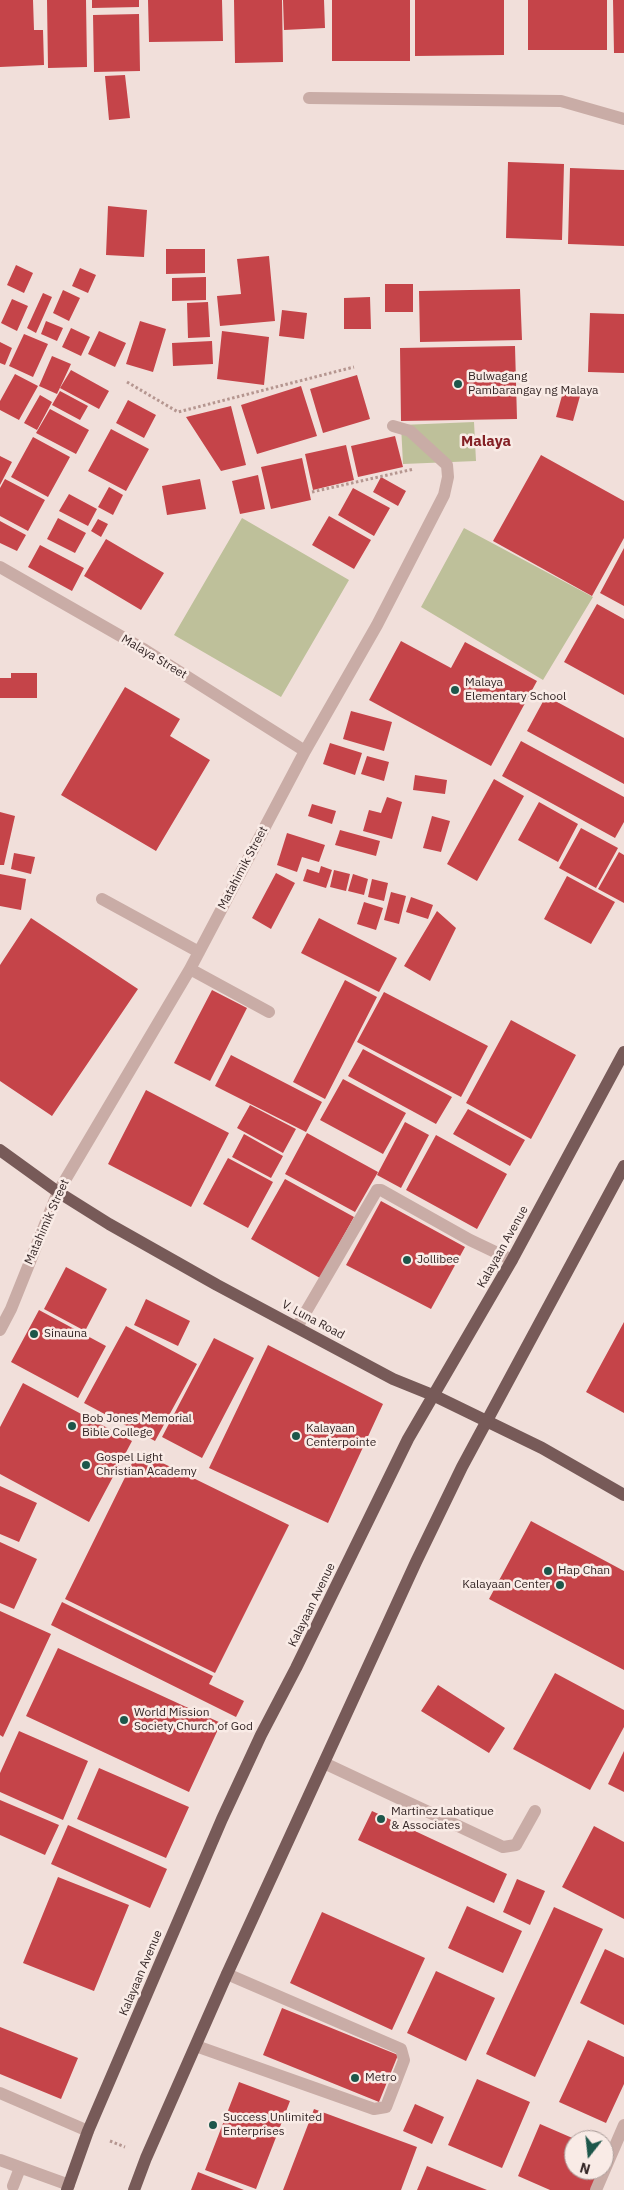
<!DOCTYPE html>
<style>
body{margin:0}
#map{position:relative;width:624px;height:2190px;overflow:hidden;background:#f1dfda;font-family:"IBM Plex Sans",sans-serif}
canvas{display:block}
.north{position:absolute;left:564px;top:2130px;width:50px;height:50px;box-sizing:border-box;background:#f9ebe6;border:1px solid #ab9d9a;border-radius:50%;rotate:196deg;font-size:14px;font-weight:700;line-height:20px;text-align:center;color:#352727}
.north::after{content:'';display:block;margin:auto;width:18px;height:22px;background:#1d564a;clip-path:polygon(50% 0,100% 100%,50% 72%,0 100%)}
</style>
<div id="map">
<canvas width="624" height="2190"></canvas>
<div class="north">N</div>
</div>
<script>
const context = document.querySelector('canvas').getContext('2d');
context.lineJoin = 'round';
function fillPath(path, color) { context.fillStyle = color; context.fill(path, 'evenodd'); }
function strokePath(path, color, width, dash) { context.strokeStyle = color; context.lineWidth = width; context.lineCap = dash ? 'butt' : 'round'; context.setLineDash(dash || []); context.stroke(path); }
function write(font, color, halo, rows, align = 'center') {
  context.font = font + ' "IBM Plex Sans",sans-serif'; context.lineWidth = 5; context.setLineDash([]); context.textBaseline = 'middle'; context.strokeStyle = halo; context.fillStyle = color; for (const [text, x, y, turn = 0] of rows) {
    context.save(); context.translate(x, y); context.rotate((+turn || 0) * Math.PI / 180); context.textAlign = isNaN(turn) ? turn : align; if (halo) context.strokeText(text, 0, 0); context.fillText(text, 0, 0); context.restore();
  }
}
const green = new Path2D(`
 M474,422L476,461L403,464L401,425Z
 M242,518L349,580L281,697L174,635Z
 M464,528L593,597L543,680L421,607Z`);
const building = new Path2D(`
 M0,0H33L34,30H43L44,65L0,67Z
 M47,0H86L87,67L48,68Z
 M92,0H139V7L92,8Z
 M148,0H222L223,41L149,42Z
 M234,0H282L283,62L235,63Z
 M283,0H324L325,28L284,30Z
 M332,0H410V61H332Z
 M415,0H504V55L415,56Z
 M528,0H607V50H528Z
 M613,0H624V53H614Z
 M139,14L140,71L94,72L93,15Z
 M125,75L130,118L109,120L105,76Z
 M508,162L564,164L562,240L506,238Z
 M570,168L624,170V246L568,244Z
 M108,206L147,210L144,257L106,255Z
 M166,249H205V273L166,274Z
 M269,256L275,321L220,326L217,296L241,294L237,259Z
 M16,265L33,273L24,293L7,285Z
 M80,268L96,275L88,293L72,286Z
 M206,277V300L172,301V278Z
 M385,284H413V312H385Z
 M520,289L522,340L420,342L419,291Z
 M63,290L80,298L69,321L53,313Z
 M43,293L52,297L36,333L27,328Z
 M370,297L371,329H344V298Z
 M12,299L28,306L17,331L1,323Z
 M208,302L210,337L188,338L187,303Z
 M282,310L307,313L304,339L279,336Z
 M590,313L624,314V373L588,372Z
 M46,321L63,328L57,341L41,334Z
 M140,321L166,329L153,372L126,364Z
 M71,328L90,337L81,356L62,347Z
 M99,331L126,343L115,367L88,354Z
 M222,331L269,337L264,385L217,379Z
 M24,334L48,344L33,377L9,366Z
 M212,341L213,364L173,366L172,343Z
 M0,342L12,348L5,365L0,363Z
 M515,346L517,419L401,421L400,348Z
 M52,356L71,364L57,394L39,386Z
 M71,370L109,391L99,409L60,388Z
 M15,374L38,386L19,420L0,410V401Z
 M357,375L370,419L323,433L310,389Z
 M565,385L582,389L573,421L556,417Z
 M301,386L317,436L257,454L241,405Z
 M60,391L88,406L80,420L52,405Z
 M40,395L52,402L37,430L24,423Z
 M128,400L156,415L144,438L116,423Z
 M231,406L246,465L221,471L186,417Z
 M50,409L89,430L76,454L36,433Z
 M111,429L149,449L126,491L88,471Z
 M395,436L403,467L358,477L351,446Z
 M33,437L70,457L48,497L11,477Z
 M346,445L354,480L313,490L305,454Z
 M541,455L624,501V538L592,596L493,541Z
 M0,456L12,462L0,485Z
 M302,458L311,500L271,509L261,467Z
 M258,475L265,509L240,514L232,481Z
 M381,477L406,491L398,506L373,492Z
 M5,479L45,500L28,531L0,516V488Z
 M200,479L206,509L167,515L162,486Z
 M109,487L123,495L113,515L98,507Z
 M353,488L390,508L374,536L338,515Z
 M69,494L97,509L88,526L59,511Z
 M329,516L371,540L354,569L312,545Z
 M58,518L86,533L75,553L47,539Z
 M98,519L108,524L101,537L91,531Z
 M0,521L26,535L17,551L0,543Z
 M106,539L164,573L141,610L84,576Z
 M40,545L84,568L72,591L28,567Z
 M624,548V606L600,593Z
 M597,604L624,619V695L564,662Z
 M401,641L451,668L465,642L537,681L491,766L369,700Z
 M11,673H37V698H0V678H11Z
 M125,687L180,719L170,736L210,760L156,851L61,795Z
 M546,696L624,738V784L527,731Z
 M351,711L392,722L384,751L343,739Z
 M521,741L624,797V822L615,838L502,776Z
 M330,743L362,753L355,775L323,764Z
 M367,756L389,762L384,781L361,774Z
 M415,775L447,780L445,794L413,790Z
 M494,779L524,796L477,881L447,864Z
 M387,797L402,802L392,839L363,831L369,810L381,813Z
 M539,802L578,824L558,862L518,840Z
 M312,804L336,811L332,824L308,816Z
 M0,812L15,816L4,865H0Z
 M432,816L450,821L441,852L423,848Z
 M581,828L618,848L596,888L559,868Z
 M340,830L380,841L376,856L335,845Z
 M287,833L325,845L319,862L302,857L297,872L277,865Z
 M619,852L624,855V903L598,889Z
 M14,853L35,857L31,874L11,869Z
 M321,866L332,870L326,888L303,881L307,869L319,873Z
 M334,870L350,874L346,891L330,887Z
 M276,873L295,883L271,929L252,918Z
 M0,874L26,879L21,910L0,906Z
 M353,874L368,879L364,895L348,891Z
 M567,876L615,902L591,944L544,919Z
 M372,879L388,883L384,901L368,897Z
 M391,892L406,896L399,924L384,920Z
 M411,897L433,905L428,919L406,912Z
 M364,902L383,908L376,930L357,924Z
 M437,911L456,928L430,981L404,966Z
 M31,918L138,989L52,1116L0,1081V965Z
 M319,918L397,958L379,992L301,953Z
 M345,980L377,997L325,1099L293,1082Z
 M212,990L247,1008L210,1081L174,1063Z
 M384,992L488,1046L461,1097L357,1042Z
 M511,1020L576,1055L531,1139L466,1103Z
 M363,1049L452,1097L436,1124L348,1076Z
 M231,1055L322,1102L306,1132L215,1086Z
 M343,1079L406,1113L383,1154L320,1120Z
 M146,1090L229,1133L191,1207L108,1164Z
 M250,1105L296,1129L283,1153L237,1128Z
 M468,1109L525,1140L510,1166L453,1134Z
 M405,1122L429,1135L401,1188L377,1175Z
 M307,1133L378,1172L355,1212L285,1174Z
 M244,1134L283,1156L271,1178L232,1157Z
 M436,1135L507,1174L477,1229L406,1190Z
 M228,1158L273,1182L248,1228L203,1204Z
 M285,1179L354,1217L320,1278L251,1239Z
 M381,1201L465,1247L431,1309L346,1265Z
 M66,1267L107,1289L85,1331L44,1309Z
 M146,1299L190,1321L178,1346L134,1325Z
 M39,1310L106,1346L78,1398L11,1362Z
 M624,1322V1413L586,1392Z
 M126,1326L197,1364L155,1441L84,1403Z
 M214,1338L254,1358L202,1458L162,1437Z
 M268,1345L383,1404L328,1523L209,1468Z
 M23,1383L132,1441L89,1522L0,1474V1427Z
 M138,1451L289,1525L215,1673L65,1599Z
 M0,1486L37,1503L19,1542L0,1534Z
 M531,1521L624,1571V1670L489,1599Z
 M0,1542L37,1559L14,1609L0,1603Z
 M62,1602L213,1676L209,1684L244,1701L236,1717L51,1625Z
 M0,1611L51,1634L3,1737L0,1735Z
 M58,1648L221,1723L189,1792L26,1716Z
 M555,1673L624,1710V1727L590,1790L513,1749Z
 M438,1685L505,1728L489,1753L421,1711Z
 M19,1731L88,1761L63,1820L0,1792V1773Z
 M624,1751V1792L608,1784Z
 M99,1768L189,1807L166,1858L77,1819Z
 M0,1800L59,1825L45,1855L0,1835Z
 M372,1811L507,1874L494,1903L358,1840Z
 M68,1825L167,1869L150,1908L51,1864Z
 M594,1826L624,1842V1919L562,1887Z
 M58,1877L129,1905L94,1991L23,1963Z
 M517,1879L545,1891L530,1925L503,1912Z
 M467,1906L522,1931L503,1973L448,1948Z
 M554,1907L603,1929L535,2077L486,2054Z
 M322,1912L425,1958L392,2030L290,1983Z
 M605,1949L624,1958V2025L580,2003Z
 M436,1971L495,1998L466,2061L407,2033Z
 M282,2008L398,2055L379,2102L263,2055Z
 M0,2027L78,2058L61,2099L0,2074Z
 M588,2040L624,2057V2084L606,2123L559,2102Z
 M477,2079L530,2102L502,2168L448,2145Z
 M239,2082L290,2101L256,2189L205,2170Z
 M415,2104L444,2117L432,2144L403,2131Z
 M314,2109L417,2147L401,2190H283Z
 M540,2124L577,2140H574V2170H599L591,2190H550L518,2176Z
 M427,2166L487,2190H417Z
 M198,2172L244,2190H191Z`);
const path = new Path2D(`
 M127,382L178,412L354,367
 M312,492L414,469
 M110,2141L125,2147`);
const minor = new Path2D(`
 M309,98L561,101L624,119
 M0,567L145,650L305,751
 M102,899L199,952
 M190,969L269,1012
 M297,1327L377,1190H381L470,1240L512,1260
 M0,1330L11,1309L58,1192L190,969L305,751L377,625L444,495L448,477L447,465L410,431L393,426
 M324,1763L503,1847L516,1845L535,1811
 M196,2046L374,2109L386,2107L404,2060L401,2049L227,1974
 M0,2093L88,2131
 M0,2160L69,2185
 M13,2186L20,2168
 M596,2190L624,2125`);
const major = new Path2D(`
 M0,1150L58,1192L109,1224L217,1285L393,1379L435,1396L542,1448L624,1495
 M67,2190L88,2131L222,1819L261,1735L296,1668L408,1439L512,1260L624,1052
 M134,2190L146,2158L227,1974L416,1562L462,1467L624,1166`);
const markers = [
 [458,384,5,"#1d564a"],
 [455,690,5,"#1d564a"],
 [407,1260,5,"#1d564a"],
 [34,1334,5,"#1d564a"],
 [72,1426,5,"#1d564a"],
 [296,1436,5,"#1d564a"],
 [86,1465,5,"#1d564a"],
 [548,1571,5,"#1d564a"],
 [560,1585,5,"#1d564a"],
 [124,1720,5,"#1d564a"],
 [381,1819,5,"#1d564a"],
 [355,2078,5,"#1d564a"],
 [213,2125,5,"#1d564a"]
];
const poiNames = [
 ["Bulwagang",468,377],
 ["Pambarangay ng Malaya",468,391],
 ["Malaya",465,683],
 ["Elementary School",465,697],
 ["Jollibee",417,1260],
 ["Sinauna",44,1334],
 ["Bob Jones Memorial",82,1419],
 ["Bible College",82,1433],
 ["Kalayaan",306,1429],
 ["Centerpointe",306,1443],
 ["Gospel Light",96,1458],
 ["Christian Academy",96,1472],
 ["Hap Chan",558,1571],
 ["Kalayaan Center",550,1585,"right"],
 ["World Mission",134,1713],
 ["Society Church of God",134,1727],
 ["Martinez Labatique",391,1812],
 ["& Associates",391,1826],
 ["Metro",365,2078],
 ["Success Unlimited",223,2118],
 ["Enterprises",223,2132]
];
const streetNames = [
 ["Malaya Street",154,657,31],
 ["Matahimik Street",243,868,-62],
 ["Matahimik Street",47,1222,-66],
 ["Kalayaan Avenue",503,1247,-61],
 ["V. Luna Road",313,1320,28],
 ["Kalayaan Avenue",312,1605,-64],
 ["Kalayaan Avenue",141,1973,-67]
];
const quarterNames = [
 ["Malaya",486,442]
];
fillPath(green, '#bec09a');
fillPath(building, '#c54449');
strokePath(path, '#b59690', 3, [2.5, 2.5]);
strokePath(minor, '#c9aca6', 12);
strokePath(major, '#775a58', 12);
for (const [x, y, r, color] of markers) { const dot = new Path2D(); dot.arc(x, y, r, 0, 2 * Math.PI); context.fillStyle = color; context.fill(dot); strokePath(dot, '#f9ebe6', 2); }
write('12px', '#352727', '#f9ebe6', poiNames, 'left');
write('12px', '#352727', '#f9ebe6', streetNames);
write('bold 15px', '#842025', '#f9ebe6', quarterNames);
</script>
